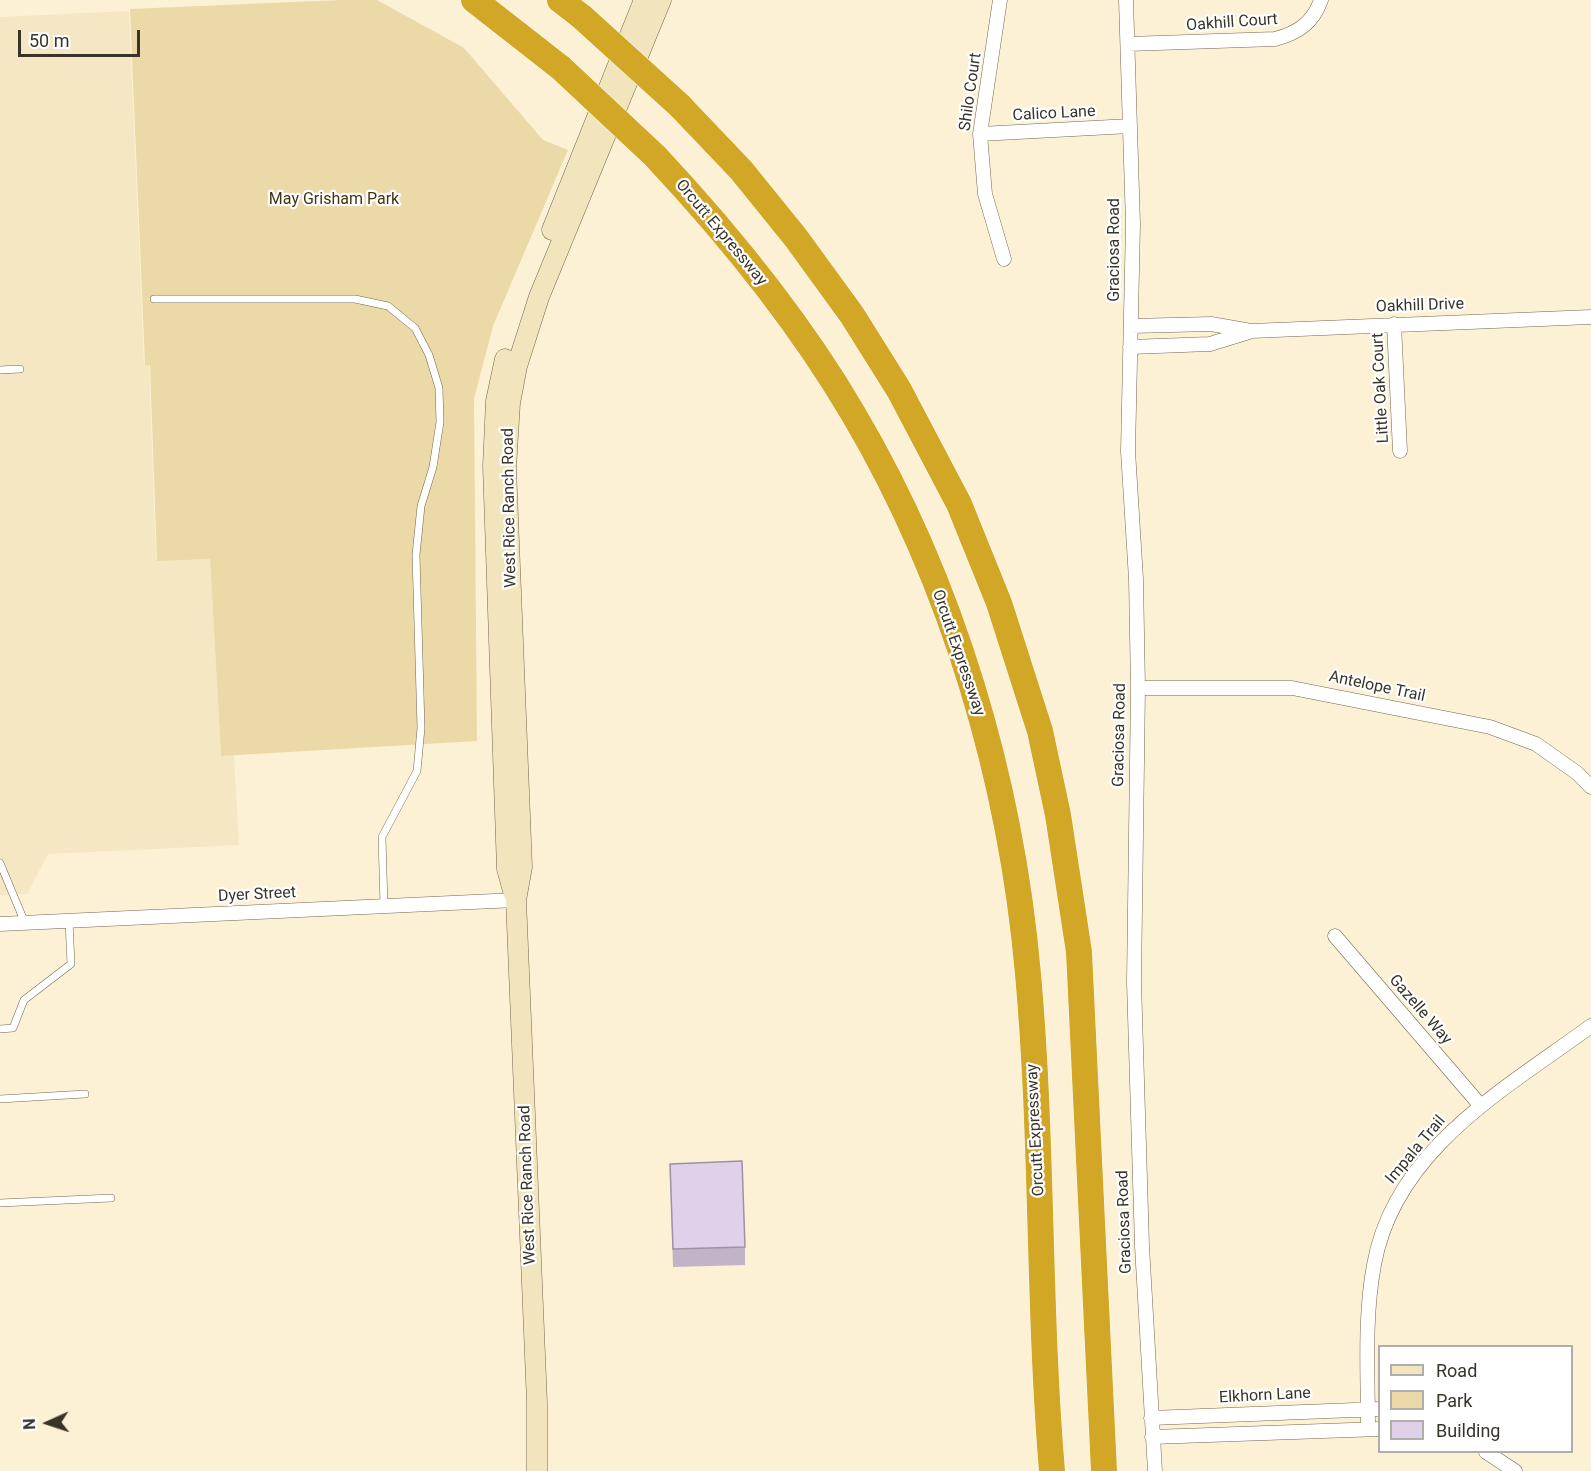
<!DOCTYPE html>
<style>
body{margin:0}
#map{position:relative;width:1591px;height:1471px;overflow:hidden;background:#fcf1d5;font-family:Roboto,sans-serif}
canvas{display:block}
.legend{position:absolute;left:1378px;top:1345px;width:195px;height:108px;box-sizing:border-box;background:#fff;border:2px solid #afaea9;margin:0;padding:8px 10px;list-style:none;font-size:18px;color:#383429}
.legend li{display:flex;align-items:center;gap:12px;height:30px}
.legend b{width:30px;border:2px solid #afaea9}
.north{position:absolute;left:18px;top:1393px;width:60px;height:60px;-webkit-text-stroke:4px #fff;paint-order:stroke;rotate:267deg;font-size:16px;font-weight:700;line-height:24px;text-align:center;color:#383429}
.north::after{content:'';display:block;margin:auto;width:21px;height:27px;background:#383429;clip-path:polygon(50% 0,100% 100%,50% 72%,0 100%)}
.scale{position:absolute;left:18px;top:30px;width:122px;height:27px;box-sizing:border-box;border:3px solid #383429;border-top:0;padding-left:8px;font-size:18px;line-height:21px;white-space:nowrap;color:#383429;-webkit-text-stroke:4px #fff;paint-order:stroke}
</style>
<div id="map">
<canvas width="1591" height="1471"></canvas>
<ul class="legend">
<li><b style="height:8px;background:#f2e5be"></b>Road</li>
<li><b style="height:16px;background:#ecd9a8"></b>Park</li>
<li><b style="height:16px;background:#e0d0e9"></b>Building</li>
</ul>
<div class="north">N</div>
<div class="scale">50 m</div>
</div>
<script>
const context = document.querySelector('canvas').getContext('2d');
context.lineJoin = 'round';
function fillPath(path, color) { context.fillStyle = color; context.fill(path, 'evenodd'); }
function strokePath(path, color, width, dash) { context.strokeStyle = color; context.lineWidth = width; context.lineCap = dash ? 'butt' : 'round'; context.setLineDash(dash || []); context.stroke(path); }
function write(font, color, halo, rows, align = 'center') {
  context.font = font + ' Roboto,sans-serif'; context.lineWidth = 4.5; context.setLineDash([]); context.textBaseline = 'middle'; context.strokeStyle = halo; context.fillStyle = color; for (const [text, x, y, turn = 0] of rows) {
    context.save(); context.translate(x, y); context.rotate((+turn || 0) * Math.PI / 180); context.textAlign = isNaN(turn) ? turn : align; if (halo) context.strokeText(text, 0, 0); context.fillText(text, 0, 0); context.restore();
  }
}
const built = new Path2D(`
 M129,11L144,364H149L156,560L210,559L221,756L234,755L239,845L48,854L27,894L0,895V17Z`);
const green = new Path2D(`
 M341,0H377L464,48L543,140L568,150L493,326L474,399L477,741L221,756L210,559L157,561L150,365H145L130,9Z`);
const service = new Path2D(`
 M154,299H355L388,306L415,328L429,355L439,388L440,422L433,467L421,506L416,555L421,728L417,771L382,837L384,906
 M0,370L20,369
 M0,863L25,923
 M0,1029L13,1028L24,1000L71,964L69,921
 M0,1099L85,1094
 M0,1203L111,1198`);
const minor = new Path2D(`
 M1000,0L980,134L985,194L1004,259
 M1126,0L1133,224L1128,451L1136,579L1138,688L1134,982L1142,1246L1155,1471
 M1128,44L1275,39C1298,33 1313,23 1321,0
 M980,134L1130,126
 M1394,324L1400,451
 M1131,326L1211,324L1251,331L1591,317
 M1130,347L1210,344L1249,332
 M1138,688H1292L1490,727L1536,744L1577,773L1591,787
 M0,924L516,900
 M1335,936L1480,1105
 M1151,1418L1380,1409
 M1368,1429C1368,1375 1364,1318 1374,1265C1394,1150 1505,1089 1591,1026
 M1152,1437L1380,1429
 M1486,1452L1515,1471`);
const secondary = new Path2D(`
 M552,230L644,0
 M505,359L496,401L493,466L507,869L514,894
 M537,1471V1403L516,900L522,867L506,468L510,403L517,366L539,297L661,0`);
const motorway = new Path2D(`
 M474,0L561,68
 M560,0L582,17
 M679,105L741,170L796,238L852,315L899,390L959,504L999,603L1040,731L1058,815L1079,952L1104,1471
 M655,156C729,235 799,321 854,415C953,583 1011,781 1028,974C1043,1139 1038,1306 1052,1471`);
const motorwayBridge = new Path2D(`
 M582,17L679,105
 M561,68L655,156`);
const wall = new Path2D(`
 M670,1164L745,1247V1265L673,1267Z`);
const building = new Path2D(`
 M742,1161L745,1247L673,1249L670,1164Z`);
const streetNames = [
 ["Oakhill Court",1232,23,-4],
 ["Shilo Court",971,92,-82],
 ["Calico Lane",1054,114,-3],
 ["Orcutt Expressway",721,233,50],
 ["Graciosa Road",1115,250,-90],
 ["Oakhill Drive",1420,306,-2],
 ["Little Oak Court",1381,388,-93],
 ["West Rice Ranch Road",510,508,-91],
 ["Orcutt Expressway",958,653,71],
 ["Antelope Trail",1377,687,12],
 ["Graciosa Road",1120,735,-89],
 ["Dyer Street",257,895,-3],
 ["Gazelle Way",1420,1010,49],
 ["Orcutt Expressway",1036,1130,-93],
 ["Impala Trail",1416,1150,-50],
 ["West Rice Ranch Road",528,1185,-92],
 ["Graciosa Road",1125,1222,-92],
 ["Elkhorn Lane",1265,1396,-3]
];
const parkNames = [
 ["May Grisham Park",334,200]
];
fillPath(built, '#f5e7c4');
fillPath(green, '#ecd9a8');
strokePath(service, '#71674e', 8);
strokePath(minor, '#71674e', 15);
strokePath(secondary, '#71674e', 21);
strokePath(motorway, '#fff', 27);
strokePath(service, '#fff', 7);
strokePath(minor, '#fff', 14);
strokePath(secondary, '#f2e5be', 20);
strokePath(motorway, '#d2a725', 26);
strokePath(motorwayBridge, '#fff', 27, []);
strokePath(motorwayBridge, '#d2a725', 26);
fillPath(wall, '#c1b3c8');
fillPath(building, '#e0d0e9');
strokePath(building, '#9d92a3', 1.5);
write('16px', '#383429', '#fff', streetNames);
write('16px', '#423511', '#fff', parkNames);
</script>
